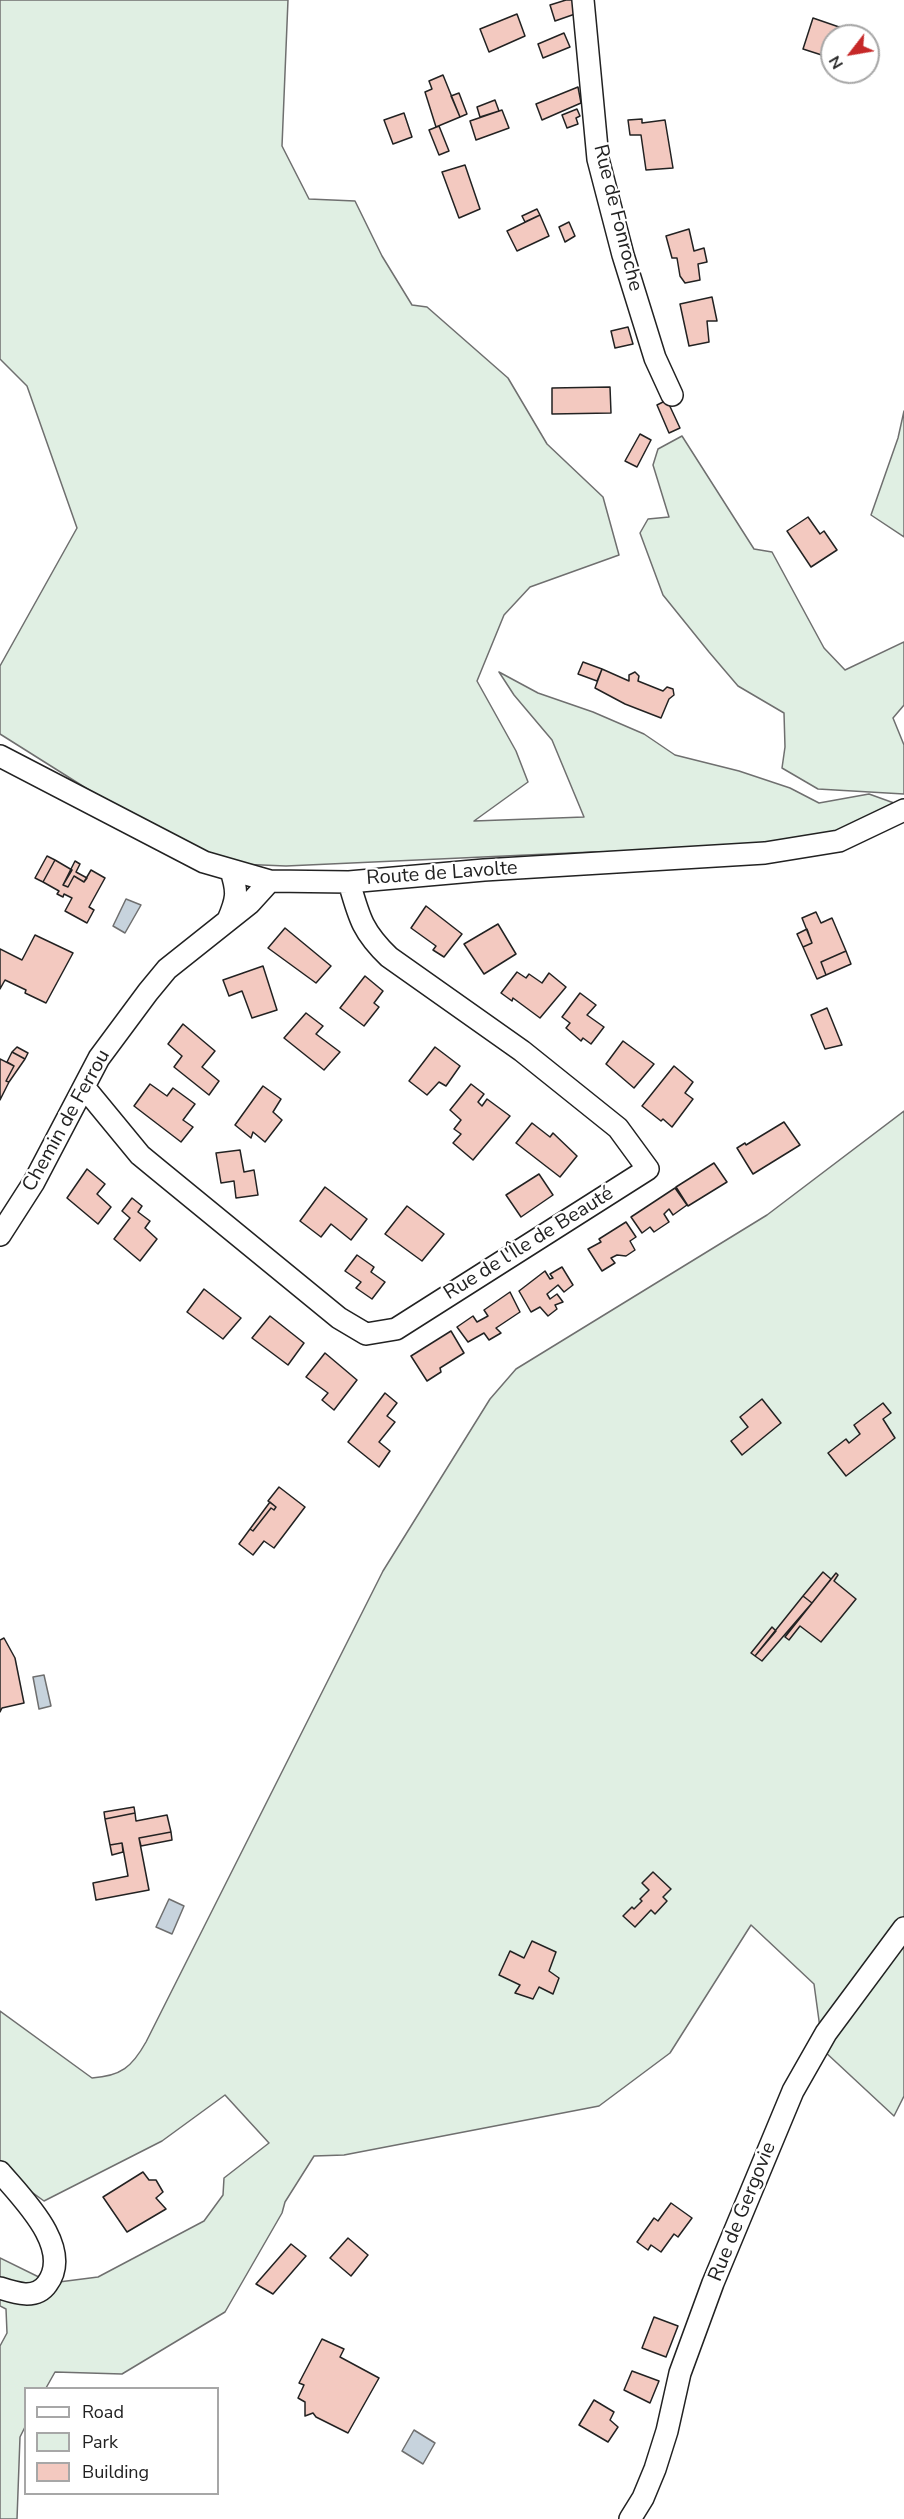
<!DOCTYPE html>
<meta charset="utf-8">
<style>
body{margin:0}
#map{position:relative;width:904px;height:2519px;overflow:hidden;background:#fff;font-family:"Nunito Sans",sans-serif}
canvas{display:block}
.legend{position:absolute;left:24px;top:2387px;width:195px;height:108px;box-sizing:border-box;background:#fff;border:2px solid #a7a7a7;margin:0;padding:8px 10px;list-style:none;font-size:18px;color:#222}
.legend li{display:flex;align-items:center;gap:12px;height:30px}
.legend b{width:30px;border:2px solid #a7a7a7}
.north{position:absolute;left:820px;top:24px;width:60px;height:60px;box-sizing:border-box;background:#fff;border:2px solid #a7a7a7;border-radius:50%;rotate:239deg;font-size:16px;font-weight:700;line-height:24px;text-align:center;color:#222}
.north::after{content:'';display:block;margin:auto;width:21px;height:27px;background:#c62828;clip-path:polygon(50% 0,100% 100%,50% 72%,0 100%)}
</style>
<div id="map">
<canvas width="904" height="2519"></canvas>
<ul class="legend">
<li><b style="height:8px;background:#fff"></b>Road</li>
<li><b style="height:16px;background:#e0efe3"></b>Park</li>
<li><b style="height:16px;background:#f3c9c0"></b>Building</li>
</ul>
<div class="north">N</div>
</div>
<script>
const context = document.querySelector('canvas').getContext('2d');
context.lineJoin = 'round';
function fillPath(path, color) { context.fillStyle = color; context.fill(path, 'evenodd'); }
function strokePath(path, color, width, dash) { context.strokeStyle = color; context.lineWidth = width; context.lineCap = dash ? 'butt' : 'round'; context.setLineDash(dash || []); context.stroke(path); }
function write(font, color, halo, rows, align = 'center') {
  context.font = font + ' "Nunito Sans",sans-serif'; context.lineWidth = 4.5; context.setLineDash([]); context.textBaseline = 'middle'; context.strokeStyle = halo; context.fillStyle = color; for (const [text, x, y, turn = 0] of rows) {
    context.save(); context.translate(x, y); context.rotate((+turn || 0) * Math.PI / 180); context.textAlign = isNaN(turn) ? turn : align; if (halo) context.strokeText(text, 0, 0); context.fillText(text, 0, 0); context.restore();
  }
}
const green = new Path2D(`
 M0,0H288L282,146L309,199L355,201L382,256L412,305L427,307L508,378L547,444L603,497L619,555L530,587L504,615L477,681L516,751L528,782L474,821L584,817L552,740L514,695L499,672L538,693L593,712L644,734L675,755L739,771L790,788L819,803L869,794L894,803L827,837L691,850L592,852L286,866L238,864L193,847L89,790L0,734V666L77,528L27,386L0,359Z
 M904,411V537L871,515L898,438Z
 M682,436L754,549L772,552L824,648L845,670L904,642V705L893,718L904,745V794L818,789L782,768L785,747L784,713L738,686L709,652L663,595L640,533L648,519L669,517L653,465L658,449Z
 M904,1111V2096L894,2116L823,2050L814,1984L751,1925L670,2053L599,2106L344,2155L314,2156L285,2202L282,2213L225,2312L122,2374L55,2372L46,2388H26L25,2427L20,2437L17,2519H0V2346L7,2333L6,2309L0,2306V2258L51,2283L98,2277L204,2221L223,2195L224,2178L269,2143L225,2095L162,2141L44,2201L0,2169V2011L92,2078C121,2076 132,2067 146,2042L383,1571L490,1399L516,1369L767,1215Z`);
const water = new Path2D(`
 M126,899L141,905L125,933L113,926Z
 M44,1675L51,1706L39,1709L33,1677Z
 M169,1899L184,1906L172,1934L156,1927Z
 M414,2430L435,2443L423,2464L402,2451Z`);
const building = new Path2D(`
 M566,0H574L575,14L555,21L550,5Z
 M517,14L525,36L489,52L480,29Z
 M813,18L842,28L839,36H832L831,58L803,49Z
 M564,33L570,47L543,58L538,44Z
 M443,75L460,117L436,127L425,92L432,89L429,81Z
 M578,87L581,103L542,120L536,104Z
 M459,93L467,114L460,117L451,96Z
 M495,100L499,111L480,117L477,107Z
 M577,109L580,116L576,118L578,124L567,128L562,115Z
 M502,110L509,128L476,140L470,121Z
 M404,113L412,137L393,144L384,120Z
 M642,119V123L665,120L673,168L646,170L641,135H630L628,120Z
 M439,126L449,151L439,155L429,130Z
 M465,165L480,209L459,218L442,172Z
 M537,209L540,215L525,222L522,216Z
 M540,215L549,236L517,251L507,231Z
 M569,222L575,236L565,242L559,227Z
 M689,229L694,251L704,248L707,262L698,264L700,280L685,283L680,276L677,258H672L666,236Z
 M712,297L717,321H707L709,342L689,346L680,304Z
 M628,327L633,344L615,348L611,331Z
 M610,387L611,413L552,414V388Z
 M667,400L680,428L669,433L657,405Z
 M640,434L651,440L637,467L625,461Z
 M808,517L820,534L824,531L837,550L811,567L787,531Z
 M583,662L602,669L597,681L578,674Z
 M602,669L629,681V675L635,672L639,676L638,681L663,691L667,687L673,689L674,695L669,699L661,718L625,704L595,688Z
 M47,856L55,860L43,882L35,878Z
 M55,860L72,870L63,885L68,887L74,876L84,882L91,870L105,878L89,907L94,910L87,923L65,911L72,898L64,894L63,897L57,894L59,891L43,882Z
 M75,861L80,864L76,872L87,878L84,882L74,876L68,887L63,885Z
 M426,906L462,934L444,957L433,950L436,946L411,928Z
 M816,912L821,923L832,918L846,951L821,962L826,975L817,979L803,947L812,943L802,918Z
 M498,924L516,954L484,974L464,944Z
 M285,928L331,966L316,983L268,948Z
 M807,929L812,943L803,947L797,934Z
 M35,935L73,953L46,1003L25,993L26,990L5,980L0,989V949L22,960Z
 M846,951L851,964L826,975L821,962Z
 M263,966L277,1010L252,1018L242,991L229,996L223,980Z
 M517,972L526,978L529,974L542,983L549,973L566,987L540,1018L513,998L512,1001L501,993Z
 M365,976L383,991L374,1003L379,1007L364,1026L340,1008Z
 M580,993L596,1005L587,1015L604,1027L591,1044L583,1038L581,1041L566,1028L570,1023L562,1017Z
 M827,1008L842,1045L825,1049L811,1015Z
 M306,1013L323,1026L316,1034L340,1052L324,1070L284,1038Z
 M183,1024L215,1051L202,1067L219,1081L209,1095L174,1067L182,1056L168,1044Z
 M623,1041L654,1064L634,1088L606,1064Z
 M17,1047L28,1053L25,1059L12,1052Z
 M435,1047L460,1066L446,1086L439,1082L427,1095L409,1081Z
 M12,1052L25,1059L9,1082L6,1081L14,1066L7,1062Z
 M0,1059L14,1066L6,1081L9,1082L0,1100Z
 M674,1066L693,1082L685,1093L693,1099L672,1127L663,1119L661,1121L642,1106Z
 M150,1084L167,1096L173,1088L195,1104L183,1120L193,1127L181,1142L134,1106Z
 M471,1084L484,1094L478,1102L482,1106L487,1099L510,1116L473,1160L453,1143L461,1134L454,1129L461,1120L450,1110Z
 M263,1086L281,1099L273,1112L282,1120L265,1142L253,1132L251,1138L235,1125Z
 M784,1122L800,1145L753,1174L737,1148L745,1143L746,1145Z
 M532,1123L550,1137L553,1133L577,1156L560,1177L516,1143Z
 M240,1150L244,1172L254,1170L258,1195L236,1198L234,1181L221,1183L216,1153Z
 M714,1163L727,1182L688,1206L676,1187Z
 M87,1169L105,1184L97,1194L111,1207L98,1224L67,1198Z
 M539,1174L553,1195L521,1217L506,1195Z
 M325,1187L367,1219L351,1240L331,1224L321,1237L300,1221Z
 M675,1188L687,1205L673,1215L669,1209L664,1214L669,1222L654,1232L650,1227L642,1233L631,1217Z
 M132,1198L142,1206L138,1212L150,1221L145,1228L157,1239L140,1261L114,1239L130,1218L122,1211Z
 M407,1206L444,1234L422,1261L385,1234Z
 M626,1222L636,1237L630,1241L635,1250L626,1256L617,1255L611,1258L615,1263L602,1271L588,1249L601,1242L599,1239Z
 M357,1255L374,1267L371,1272L385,1282L372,1299L356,1288L361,1282L345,1271Z
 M562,1267L573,1285L564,1292L558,1285L547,1294L550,1299L557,1294L563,1302L555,1305L557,1309L548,1316L540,1307L531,1312L519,1291L545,1271L550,1279L553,1278L550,1274Z
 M204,1289L241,1318L223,1339L187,1312Z
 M510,1292L520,1312L496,1328L501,1333L489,1340L484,1333L468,1342L457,1327L473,1316L477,1322L488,1316L484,1310Z
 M270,1316L304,1343L288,1365L252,1338Z
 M451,1331L464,1353L440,1368L441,1372L427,1381L411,1356Z
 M325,1353L357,1380L334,1410L322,1400L328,1393L306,1377Z
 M385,1393L397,1403L387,1416L395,1422L379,1442L390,1451L379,1467L348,1442Z
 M762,1399L781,1423L742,1455L731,1441L748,1427L740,1417Z
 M883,1403L891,1413L883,1419L895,1438L846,1476L828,1453L846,1439L849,1443L860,1434L854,1425Z
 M279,1487L305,1507L274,1548L264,1541L253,1555L239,1544L250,1529L253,1531L271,1508L274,1510L276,1507L268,1501Z
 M270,1502L276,1507L274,1510L271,1508L253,1531L250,1529Z
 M823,1572L831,1579L812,1603L803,1596Z
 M836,1573L838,1575L834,1581L856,1599L821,1642L800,1626L789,1640L785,1637Z
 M803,1596L812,1603L762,1661L755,1656Z
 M772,1627L776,1631L755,1656L751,1653Z
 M4,1638L15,1658L24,1703L2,1708L0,1712V1640Z
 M134,1807L135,1813L105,1819L104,1812Z
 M135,1813L136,1821L167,1815L171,1832L139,1838L149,1890L96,1900L93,1883L128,1876L122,1843L110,1845L105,1819Z
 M171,1832L172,1840L141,1846L139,1838Z
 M122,1843L123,1852L112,1855L110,1845Z
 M653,1872L671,1889L663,1897L667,1901L655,1914L651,1910L635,1927L623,1916L632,1907L634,1909L642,1901L640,1899L649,1890L642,1883Z
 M532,1941L556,1952L549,1971L559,1978L553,1994L539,1987L533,1999L515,1993L520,1985L499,1975L510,1951L524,1958Z
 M143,2172L149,2180H156L163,2192L156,2198L166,2209L127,2232L103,2197Z
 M671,2203L692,2218L678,2237L674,2234L661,2252L651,2245L648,2250L637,2242L654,2218L658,2221Z
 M348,2238L368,2255L351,2276L330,2258Z
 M291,2244L306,2256L273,2294L256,2284Z
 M654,2317L678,2326L666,2357L642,2348Z
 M322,2339L344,2349L340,2357L379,2378L348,2433L316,2417L313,2413L305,2416V2402L298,2398L304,2385L299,2383Z
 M632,2371L659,2381L650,2403L624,2390Z
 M594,2400L614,2412L610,2420L618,2427L608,2442L579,2425Z`);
const minor = new Path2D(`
 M583,0L598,159L623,255L655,358L672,395
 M0,756L204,862L270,881L349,882L484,870L765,853L839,841L904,810
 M228,920C237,899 238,892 231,871
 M84,1087L140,1155L157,1169L339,1318L366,1334L396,1329L648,1169L618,1128L522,1051L389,957C362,931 359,917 349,882
 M0,1235L34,1182L99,1058L148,992L167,969L250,903L270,881
 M0,2172C22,2198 74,2248 47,2284C36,2300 15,2293 0,2288
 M630,2519L643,2498L655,2469L667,2431L680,2373L713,2283L793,2091L826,2033L904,1928`);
const streetNames = [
 ["Rue de Fonroche",617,218,76],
 ["Route de Lavolte",442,874,-4],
 ["Chemin de Ferrou",67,1121,-61],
 ["Rue de l'Île de Beauté",529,1244,-32],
 ["Rue de Gergovie",743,2212,-68]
];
fillPath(green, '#e0efe3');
strokePath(green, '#6f6f6f', 1.5);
fillPath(water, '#c7d3dd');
strokePath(water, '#6f6f6f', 1.5);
fillPath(building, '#f3c9c0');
strokePath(building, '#222', 1.5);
strokePath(minor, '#222', 24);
strokePath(minor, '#fff', 21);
write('20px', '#222', '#fff', streetNames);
</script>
